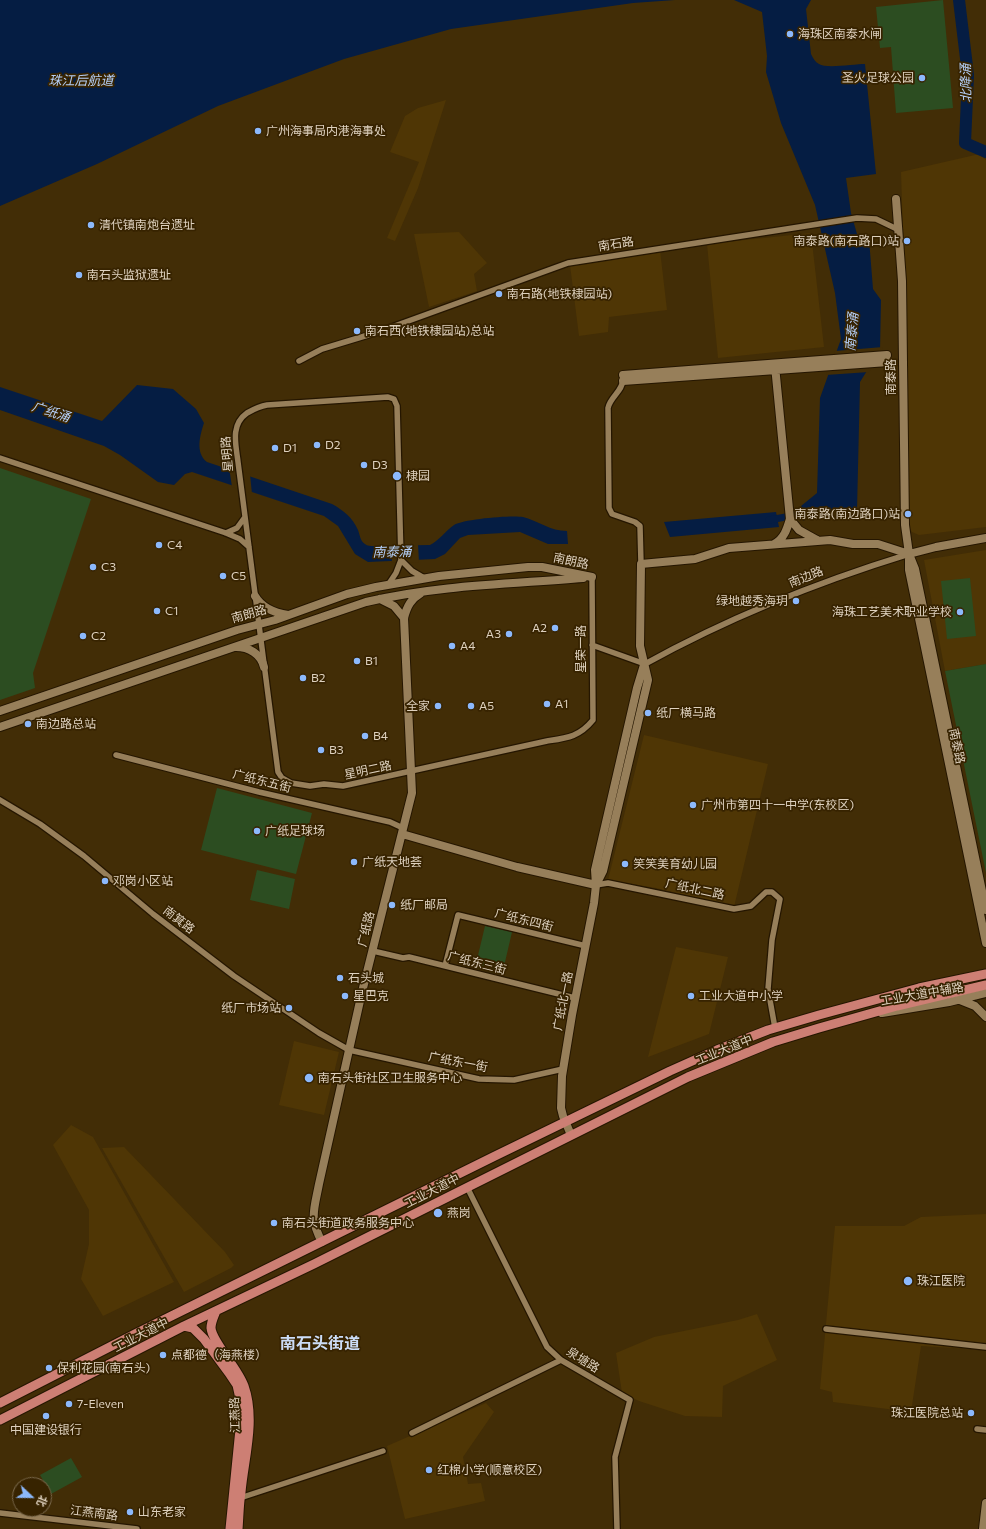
<!DOCTYPE html>
<meta charset="utf-8">
<style>
body{margin:0}
#map{position:relative;width:986px;height:1529px;overflow:hidden;background:#422d06;font-family:Commissioner,"Noto Sans SC",sans-serif}
canvas{display:block}
.north{position:absolute;left:12px;top:1477px;width:40px;height:40px;box-sizing:border-box;background:#372300;border:1px solid #7a694c;border-radius:50%;rotate:112deg;font-size:11px;font-weight:700;line-height:16px;text-align:center;color:#ded1be}
.north::after{content:'';display:block;margin:auto;width:14px;height:18px;background:#8cb9fc;clip-path:polygon(50% 0,100% 100%,50% 72%,0 100%)}
</style>
<div id="map">
<canvas width="986" height="1529"></canvas>
<div class="north">北</div>
</div>
<script>
const context = document.querySelector('canvas').getContext('2d');
context.lineJoin = 'round';
function fillPath(path, color) { context.fillStyle = color; context.fill(path, 'evenodd'); }
function strokePath(path, color, width, dash) { context.strokeStyle = color; context.lineWidth = width; context.lineCap = dash ? 'butt' : 'round'; context.setLineDash(dash || []); context.stroke(path); }
function write(font, color, halo, rows, align = 'center') {
  context.font = font + ' Commissioner,"Noto Sans SC",sans-serif'; context.lineWidth = 3.5; context.setLineDash([]); context.textBaseline = 'middle'; context.strokeStyle = halo; context.fillStyle = color; for (const [text, x, y, turn = 0] of rows) {
    context.save(); context.translate(x, y); context.rotate((+turn || 0) * Math.PI / 180); context.textAlign = isNaN(turn) ? turn : align; if (halo) context.strokeText(text, 0, 0); context.fillText(text, 0, 0); context.restore();
  }
}
const built = new Path2D(`
 M446,100L418,188L395,241L387,238L419,162L390,152L405,116L418,108Z
 M975,155H980L986,160V527L919,535L912,532L908,526L907,358L901,172Z
 M459,232L487,263L474,274L477,291L429,307L414,234Z
 M811,233L824,347L718,358L707,244Z
 M660,250L667,310L609,317L608,332L579,336L570,265Z
 M986,550V664L945,671L924,560Z
 M644,735L768,764L734,907L656,888L608,880Z
 M676,947L728,957L709,1034L648,1057Z
 M294,1041L339,1052L324,1115L279,1105Z
 M71,1125L93,1137L174,1282L103,1316L81,1279L89,1244V1210L53,1145Z
 M124,1147L225,1252L234,1265L231,1268L184,1292L102,1148Z
 M986,1214V1350L921,1346L911,1412L833,1402L832,1392L820,1389L835,1226H904L921,1217Z
 M757,1314L777,1360L723,1386L722,1417L685,1416L639,1401L622,1393L616,1353L654,1337L738,1320Z
 M486,1403L494,1412L463,1457L468,1484L481,1483L485,1501L405,1519L387,1446Z`);
const green = new Path2D(`
 M943,0L953,108L896,113L891,47L880,48L876,7Z
 M0,468L91,499L33,673L35,688L0,700Z
 M970,578L976,636L947,639L941,581Z
 M986,664V873L945,671Z
 M217,788L312,813L296,874L201,850Z
 M257,870L295,879L289,909L250,900Z
 M485,926L512,932L502,975L475,968Z
 M71,1458L82,1477L51,1494L40,1475Z`);
const water = new Path2D(`
 M0,0H675L633,3L451,29L344,59L218,106L97,164L0,206Z
 M734,0H811L806,9L811,54C813,58 815,62 819,64C826,69 855,64 865,64L876,174L846,178L851,213L857,234L869,239L873,289L881,300L880,350L860,382L857,510L820,512L803,521L801,506L817,493L820,398L841,339L835,293L815,205L781,123L766,72L767,56L762,12Z
 M137,385L173,389L196,409L204,423C200,435 195,453 207,462L332,504C343,510 353,518 358,530C360,535 360,541 365,544C367,546 371,546 374,546L430,545C440,540 445,531 454,525C464,519 511,515 523,517C539,521 550,531 567,531L568,544H548L520,532L468,535L460,538L445,554L435,559L368,562L355,554L338,526L324,516L192,472L185,474L174,485L158,482L120,455L104,446L0,410V387L102,421Z
 M776,512L779,527L670,537L664,522Z`);
const pier = new Path2D(`
 M883,347L882,351L869,372L826,375L835,351Z
 M229,467L250,474L252,494L232,487Z
 M391,544H418L419,562L392,563Z`);
const canal = new Path2D(`
 M769,520L808,513L811,511`);
const river = new Path2D(`
 M959,0L968,75L965,143L986,152`);
const street = new Path2D(`
 M299,361L322,349L378,332L568,263L857,218L876,219L899,230
 M623,379C623,391 610,397 608,408L609,508L612,514L635,522L640,526L641,564
 M0,458L226,533L240,539L249,547
 M226,533L237,528L245,517
 M401,560L412,571L424,578
 M388,585L396,573L401,560L397,406L394,399L388,397L267,405C260,406 254,409 247,413C230,425 236,445 238,462L278,772L282,778L291,783L310,786L324,784L343,786L547,741C567,738 579,737 593,720L592,577
 M592,645L645,664C728,618 818,582 909,554
 M116,755L259,792L390,822L403,828
 M0,800L40,824L84,856L153,914L234,976L319,1033L349,1050L479,1079L514,1080L563,1069
 M596,885L608,883L734,909L751,906L766,892H772L780,899L772,940L768,989L775,1028
 M373,951L403,958L409,957L575,998
 M445,966L458,915L586,946
 M467,1187L547,1347L561,1360L630,1400L615,1457L617,1529
 M826,1329L986,1347
 M977,1429L986,1430
 M412,1433L561,1360
 M240,1498L383,1451
 M0,1513L137,1529`);
const secondary = new Path2D(`
 M896,199L902,281L905,525L909,554L915,569L986,910
 M623,375L887,355
 M623,381L888,362
 M790,519L799,530L817,540
 M774,544C784,539 787,529 790,519L775,366
 M909,554L936,547L986,538
 M909,559V570L986,943
 M255,596C262,608 275,613 288,615
 M380,599L394,606L404,618
 M236,647C249,647 261,654 264,667
 M0,711L237,630L275,620L347,594L376,587L439,576L528,567H542L592,577
 M0,727L366,602C437,585 511,584 583,578
 M402,834L517,867L596,885
 M596,885L603,871L648,680L640,646L641,564L695,559L729,548L830,540L853,544H878L909,554
 M960,1000L975,1006L986,1017
 M882,1013L949,1002L986,993
 M571,1135L563,1116L561,1108L562,1076L572,1015L594,903L596,885L595,870L637,688L644,665
 M322,1242C309,1218 314,1210 319,1184L362,992L412,793L404,618C407,606 411,599 421,593
 M983,1529L986,1503`);
const primary = new Path2D(`
 M216,1311C214,1316 211,1322 211,1328C212,1342 238,1368 244,1386C256,1420 244,1458 241,1492C239,1504 239,1517 238,1529
 M184,1326L193,1328L204,1339L229,1373L237,1385L239,1394L241,1419L230,1529
 M0,1403L135,1334L495,1156L670,1071L717,1050L768,1030L819,1015L919,988L986,974
 M0,1420L184,1326L314,1264L688,1077L773,1042L819,1028L897,1006L986,985`);
const markers = [
 [790,34,4,"#8cb9fc"],
 [922,78,4,"#8cb9fc"],
 [258,131,4,"#8cb9fc"],
 [91,225,4,"#8cb9fc"],
 [907,241,4,"#8cb9fc"],
 [79,275,4,"#8cb9fc"],
 [499,294,4,"#8cb9fc"],
 [357,331,4,"#8cb9fc"],
 [317,445,4,"#8cb9fc"],
 [275,448,4,"#8cb9fc"],
 [364,465,4,"#8cb9fc"],
 [397,476,5,"#8cb9fc"],
 [908,514,4,"#8cb9fc"],
 [159,545,4,"#8cb9fc"],
 [93,567,4,"#8cb9fc"],
 [223,576,4,"#8cb9fc"],
 [796,601,4,"#8cb9fc"],
 [157,611,4,"#8cb9fc"],
 [960,612,4,"#8cb9fc"],
 [555,628,4,"#8cb9fc"],
 [509,634,4,"#8cb9fc"],
 [83,636,4,"#8cb9fc"],
 [452,646,4,"#8cb9fc"],
 [357,661,4,"#8cb9fc"],
 [303,678,4,"#8cb9fc"],
 [547,704,4,"#8cb9fc"],
 [438,706,4,"#8cb9fc"],
 [471,706,4,"#8cb9fc"],
 [648,713,4,"#8cb9fc"],
 [28,724,4,"#8cb9fc"],
 [365,736,4,"#8cb9fc"],
 [321,750,4,"#8cb9fc"],
 [693,805,4,"#8cb9fc"],
 [257,831,4,"#8cb9fc"],
 [354,862,4,"#8cb9fc"],
 [625,864,4,"#8cb9fc"],
 [105,881,4,"#8cb9fc"],
 [392,905,4,"#8cb9fc"],
 [340,978,4,"#8cb9fc"],
 [345,996,4,"#8cb9fc"],
 [691,996,4,"#8cb9fc"],
 [289,1008,4,"#8cb9fc"],
 [309,1078,5,"#8cb9fc"],
 [438,1213,5,"#8cb9fc"],
 [274,1223,4,"#8cb9fc"],
 [908,1281,5,"#8cb9fc"],
 [163,1355,4,"#8cb9fc"],
 [49,1368,4,"#8cb9fc"],
 [69,1404,4,"#8cb9fc"],
 [971,1413,4,"#8cb9fc"],
 [46,1416,4,"#8cb9fc"],
 [429,1470,4,"#8cb9fc"],
 [130,1512,4,"#8cb9fc"]
];
const poiNames = [
 ["海珠区南泰水闸",798,34],
 ["圣火足球公园",914,78,"right"],
 ["广州海事局内港海事处",266,131],
 ["清代镇南炮台遗址",99,225],
 ["南泰路(南石路口)站",899,241,"right"],
 ["南石头监狱遗址",87,275],
 ["南石路(地铁棣园站)",507,294],
 ["南石西(地铁棣园站)总站",365,331],
 ["D2",325,445],
 ["D1",283,448],
 ["D3",372,465],
 ["棣园",406,476],
 ["南泰路(南边路口)站",900,514,"right"],
 ["C4",167,545],
 ["C3",101,567],
 ["C5",231,576],
 ["绿地越秀海玥",788,601,"right"],
 ["C1",165,611],
 ["海珠工艺美术职业学校",952,612,"right"],
 ["A2",547,628,"right"],
 ["A3",501,634,"right"],
 ["C2",91,636],
 ["A4",460,646],
 ["B1",365,661],
 ["B2",311,678],
 ["A1",555,704],
 ["全家",430,706,"right"],
 ["A5",479,706],
 ["纸厂横马路",656,713],
 ["南边路总站",36,724],
 ["B4",373,736],
 ["B3",329,750],
 ["广州市第四十一中学(东校区)",701,805],
 ["广纸足球场",265,831],
 ["广纸天地荟",362,862],
 ["笑笑美育幼儿园",633,864],
 ["邓岗小区站",113,881],
 ["纸厂邮局",400,905],
 ["石头城",348,978],
 ["星巴克",353,996],
 ["工业大道中小学",699,996],
 ["纸厂市场站",281,1008,"right"],
 ["南石头街社区卫生服务中心",318,1078],
 ["燕岗",447,1213],
 ["南石头街道政务服务中心",282,1223],
 ["珠江医院",917,1281],
 ["点都德（海燕楼）",171,1355],
 ["保利花园(南石头)",57,1368],
 ["7-Eleven",77,1404],
 ["珠江医院总站",963,1413,"right"],
 ["中国建设银行",46,1430,"center"],
 ["红棉小学(顺意校区)",437,1470],
 ["山东老家",138,1512]
];
const streetNames = [
 ["南石路",616,244,-9],
 ["南泰路",891,377,-90],
 ["星明路",227,454,-95],
 ["南朗路",571,561,12],
 ["南边路",806,577,-22],
 ["南朗路",249,614,-16],
 ["星荣一路",581,649,-90],
 ["南泰路",957,746,78],
 ["星明二路",368,770,-12],
 ["广纸东五街",262,781,14],
 ["广纸北二路",695,889,12],
 ["南箕路",179,920,38],
 ["广纸东四街",524,920,14],
 ["广纸路",366,929,-76],
 ["广纸东三街",477,963,14],
 ["工业大道中辅路",922,994,-10],
 ["广纸北一路",563,1001,-79],
 ["工业大道中",724,1050,-22],
 ["广纸东一街",458,1062,11],
 ["工业大道中",432,1191,-27],
 ["工业大道中",141,1335,-27],
 ["泉塘路",583,1360,32],
 ["江燕路",235,1415,-92],
 ["江燕南路",94,1513,7]
];
const waterNames = [
 ["珠江后航道",81,81],
 ["北降涌",966,83,-91],
 ["南泰涌",852,332,-85],
 ["广纸涌",51,412,18],
 ["南泰涌",392,552,-1]
];
const districtNames = [
 ["南石头街道",320,1344]
];
fillPath(built, '#4f3605');
fillPath(green, '#2c4d21');
fillPath(water, '#051d43');
fillPath(pier, '#422d06');
strokePath(canal, '#051d43', 7);
strokePath(river, '#051d43', 12);
strokePath(street, '#251600', 8);
strokePath(secondary, '#251600', 10);
strokePath(primary, '#251600', 11);
strokePath(street, '#977f5a', 5.5);
strokePath(secondary, '#977f5a', 8);
strokePath(primary, '#cd7f74', 9);
for (const [x, y, r, color] of markers) { const dot = new Path2D(); dot.arc(x, y, r, 0, 2 * Math.PI); context.fillStyle = color; context.fill(dot); strokePath(dot, '#372300', 1.5); }
write('12px', '#ded1be', '#372300', poiNames, 'left');
write('12px', '#ded1be', '#372300', streetNames);
write('italic 13px', '#b4cff7', '#372300', waterNames);
write('bold 16px', '#ccddf7', '#372300', districtNames);
</script>
